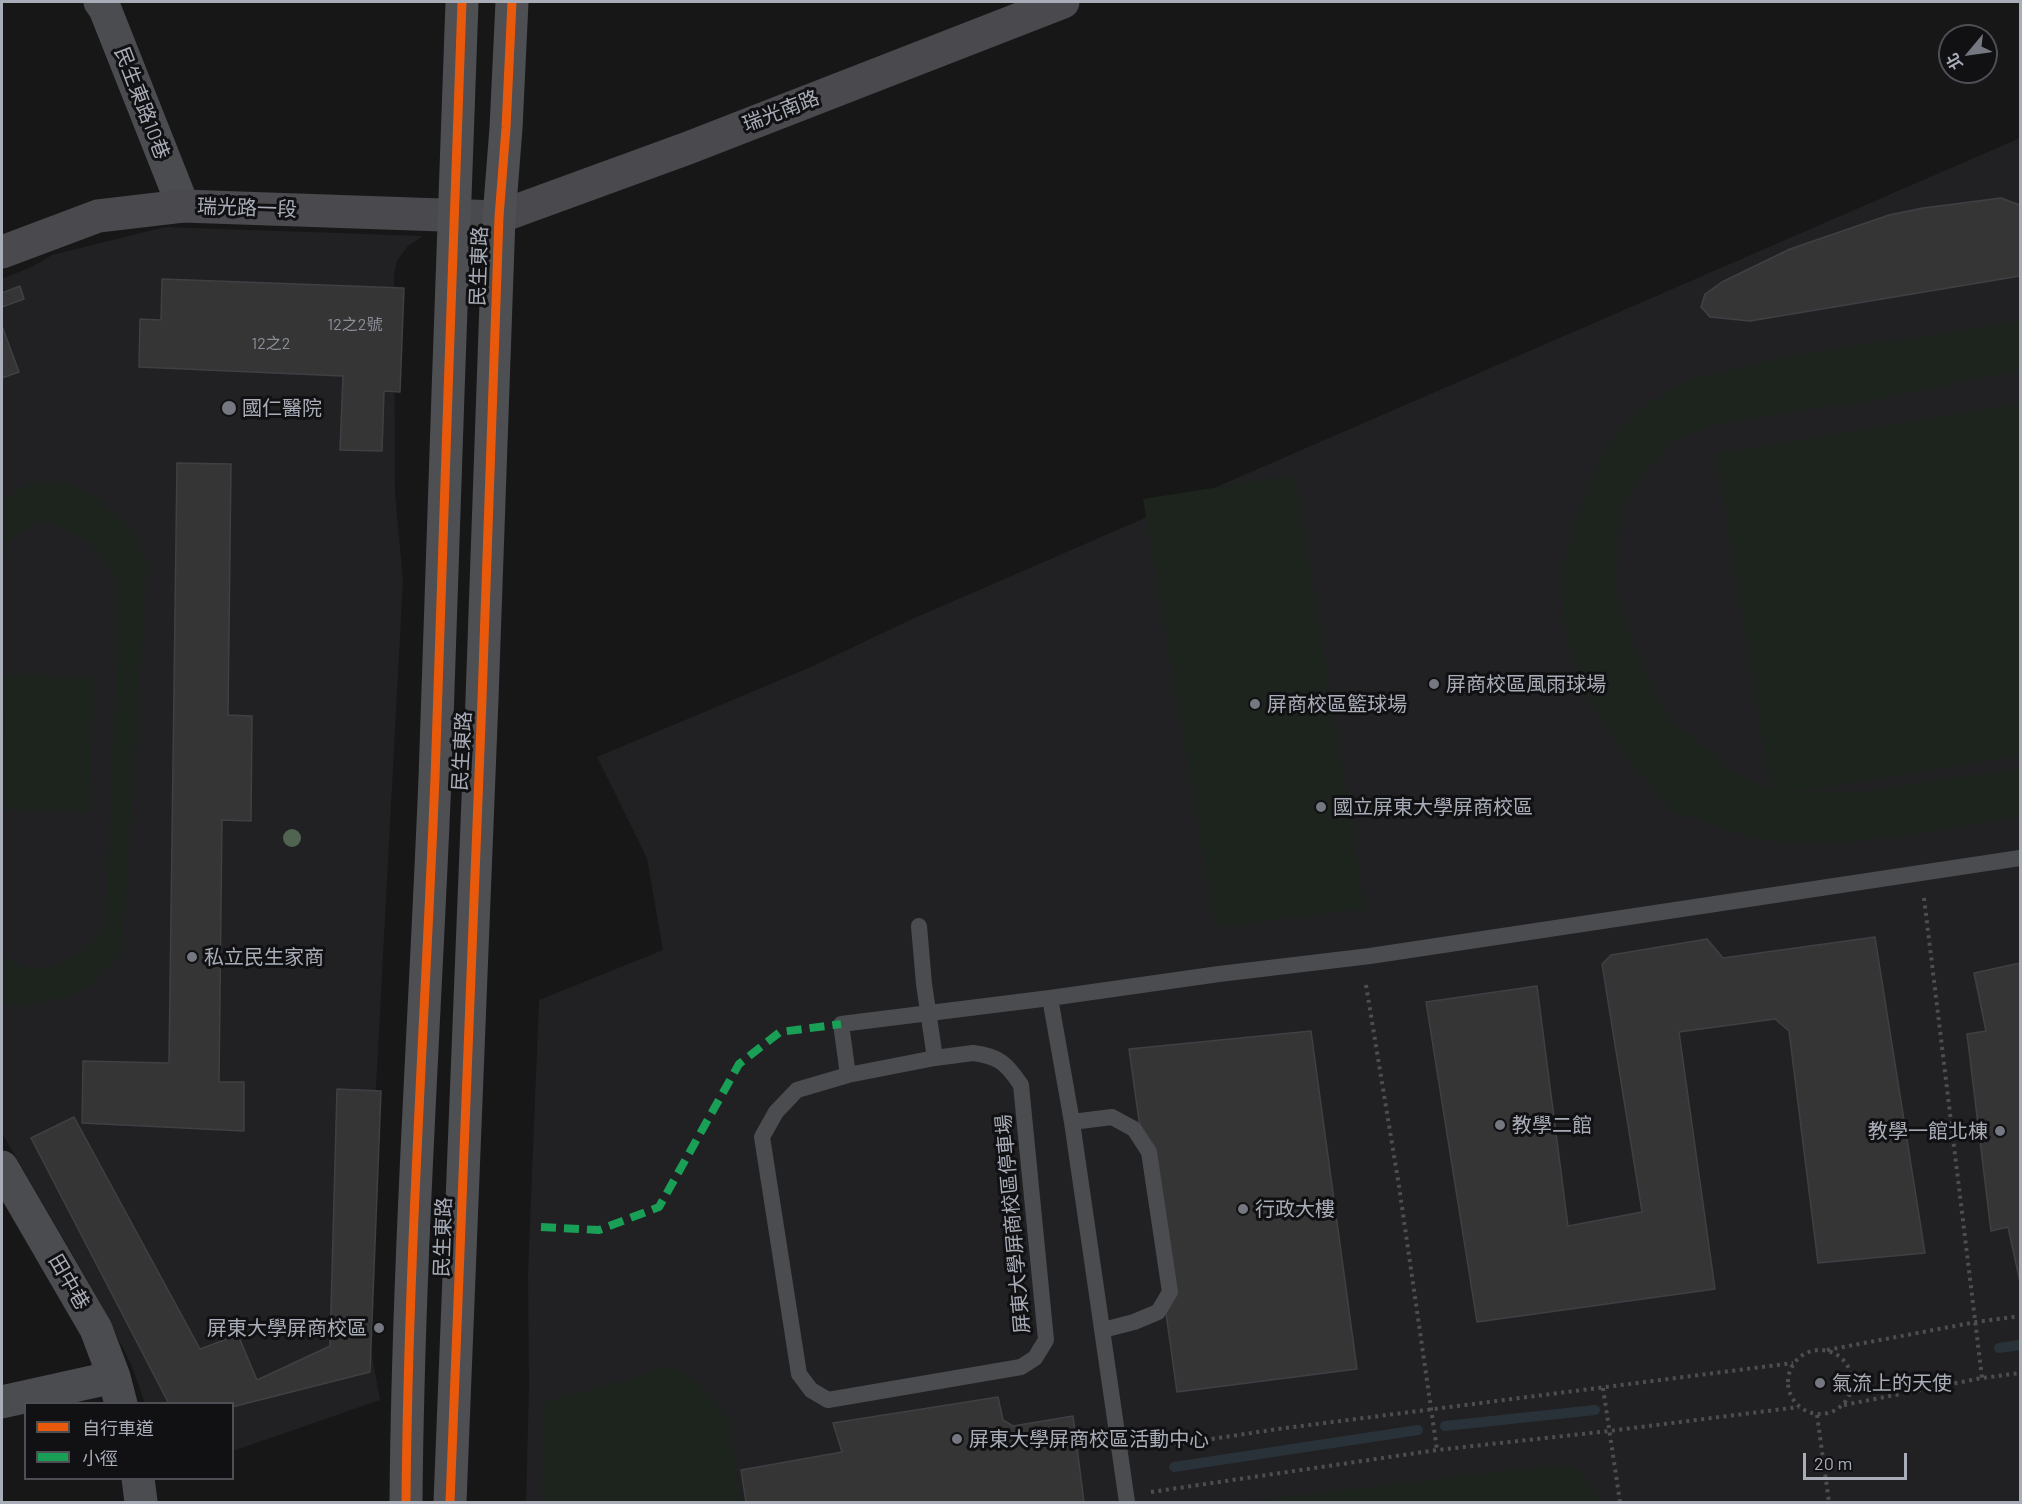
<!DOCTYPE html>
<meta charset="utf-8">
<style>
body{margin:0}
#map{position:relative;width:2022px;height:1504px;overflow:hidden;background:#171717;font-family:Barlow,"Noto Sans TC",sans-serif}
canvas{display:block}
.frame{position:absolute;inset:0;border:3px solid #a8adb8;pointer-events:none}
.legend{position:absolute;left:24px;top:1402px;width:210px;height:78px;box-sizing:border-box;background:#111113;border:2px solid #4d4f55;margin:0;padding:8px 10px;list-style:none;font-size:18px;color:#a8adb8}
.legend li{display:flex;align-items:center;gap:12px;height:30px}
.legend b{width:30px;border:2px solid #4d4f55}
.north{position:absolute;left:1938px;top:24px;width:60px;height:60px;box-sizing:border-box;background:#111113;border:2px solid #4d4f55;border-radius:50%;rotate:241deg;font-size:16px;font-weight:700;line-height:24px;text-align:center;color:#a8adb8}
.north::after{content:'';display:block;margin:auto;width:21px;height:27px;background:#757880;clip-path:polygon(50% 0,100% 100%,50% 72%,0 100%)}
.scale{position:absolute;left:1803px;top:1453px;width:104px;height:27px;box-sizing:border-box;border:3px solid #a8adb8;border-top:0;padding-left:8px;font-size:18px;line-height:21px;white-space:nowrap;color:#a8adb8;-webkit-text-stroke:4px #111113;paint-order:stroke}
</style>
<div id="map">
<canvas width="2022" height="1504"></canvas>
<div class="frame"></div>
<ul class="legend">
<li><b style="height:8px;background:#e8590c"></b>自行車道</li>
<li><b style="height:8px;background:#1a9f57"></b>小徑</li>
</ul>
<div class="north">北</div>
<div class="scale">20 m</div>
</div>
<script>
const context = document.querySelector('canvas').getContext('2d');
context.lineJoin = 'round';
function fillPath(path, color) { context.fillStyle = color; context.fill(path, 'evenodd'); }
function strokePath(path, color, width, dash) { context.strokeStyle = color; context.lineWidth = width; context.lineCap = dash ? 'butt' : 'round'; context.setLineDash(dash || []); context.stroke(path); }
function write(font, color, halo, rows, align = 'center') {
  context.font = font + ' Barlow,"Noto Sans TC",sans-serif'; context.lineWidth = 6; context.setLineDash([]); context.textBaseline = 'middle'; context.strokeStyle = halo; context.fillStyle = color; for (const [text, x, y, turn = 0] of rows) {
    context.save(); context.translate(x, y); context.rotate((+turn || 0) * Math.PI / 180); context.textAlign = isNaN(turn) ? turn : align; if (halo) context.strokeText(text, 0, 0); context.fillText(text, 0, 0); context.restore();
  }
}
const built = new Path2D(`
 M2020,138V1502H526L529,1387L528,1273L539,1000L663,950L647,858L597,757L811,667L910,620Z
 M165,227L423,236L408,246L398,259L394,273L395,494L403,580L364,1312L380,1400L233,1451L232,1404L145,1403L131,1364L101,1304L2,1133V279L31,267L52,255Z`);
const green = new Path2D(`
 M2020,321V370L1869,401L1721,423L1673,440L1642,476L1619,514L1616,589L1629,634L1665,715L1715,755L1728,770L1757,786L1770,788L1716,453L2020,404V755L1792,792L1799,793L1869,791L2020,768V817L1857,842L1788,844L1745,836L1673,812L1619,748L1581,690L1565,630L1561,572L1579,512L1605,447L1640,408L1694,379L1784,357Z
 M1295,475L1365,909L1215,927L1143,499Z
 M32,483L67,484L98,499L132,530L147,564L122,954L83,991L49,1001L11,1006L2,999V950C6,956 15,965 23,967C37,972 62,966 73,958C86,950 97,936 106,924L119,593C116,584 113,575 109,567C95,541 65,530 40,520L7,543L2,559V499Z
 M6,674L94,678L90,812L2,809Z
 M674,1365L712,1397L729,1422L740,1502H541L545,1401L612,1384Z
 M1555,1465C1560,1466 1568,1467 1573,1470C1585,1476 1598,1489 1600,1502H1244Z`);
const stream = new Path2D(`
 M1999,1348L2020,1345
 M1445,1426L1595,1410
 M1174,1467L1418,1430`);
const building = new Path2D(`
 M2001,198L2020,205V276L1750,321L1710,317L1701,307L1705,294L1722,282L1790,249L1889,215L1923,208Z
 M162,279L404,288L400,392L384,391L382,451L340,450L343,376L139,367L140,319L161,320Z
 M20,286L24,299L2,307V293Z
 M2,326L19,372L2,378Z
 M177,463L231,464L228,715L252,716L251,821L222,820L219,1082H244V1131L82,1123L83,1061L169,1063Z
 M1875,937L1925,1253L1818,1263L1789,1031L1775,1019L1679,1032L1715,1289L1477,1322L1426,1002L1537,986L1568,1226L1642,1212L1602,964L1611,955L1707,939L1723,958Z
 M2020,963V1282L2008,1227L1991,1231L1967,1034L1986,1031L1974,973Z
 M1311,1031L1357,1369L1177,1392L1129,1049Z
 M337,1089L381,1091L370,1372L232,1407V1404H169L31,1138L74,1117L200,1349L238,1335L257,1380L330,1346Z
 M998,1397L1003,1420L1013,1426L1073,1416L1084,1502H746L741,1470L842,1452L833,1423Z`);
const path = new Path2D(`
 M1924,898L1982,1378
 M1366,985L1399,1186L1437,1450
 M1788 1382a32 32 0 1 1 64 0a32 32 0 1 1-64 0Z
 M1827,1350L1976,1322L2020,1316
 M1603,1388L1620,1502
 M1844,1405L1982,1378L2020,1373
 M1817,1415L1829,1502
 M1145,1449L1278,1429L1793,1363
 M1151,1492L1437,1450L1609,1431L1799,1407`);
const lane = new Path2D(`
 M919,926L924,984L935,1058
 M1050,998L1072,1122L1127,1502
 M973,1053C999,1056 1007,1064 1021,1085L1046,1340L1035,1358L1021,1367L828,1400L811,1390L799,1374L762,1137L776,1112L797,1090L848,1075L935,1058Z
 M848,1075L841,1024L1050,998L1219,974L1370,956L2020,858
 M1072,1122L1112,1117L1134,1129L1149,1152L1170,1292L1158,1312L1134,1322L1103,1330`);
const street = new Path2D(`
 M100,2L105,9L183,206
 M2,1167L96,1329L114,1377L121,1404
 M2,1402L114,1377
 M138,1478L141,1502`);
const secondary = new Path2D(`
 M2,252L98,216L183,206L499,217L688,148L1063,2`);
const primary = new Path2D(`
 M406,1502C408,1261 425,1020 435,778C445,520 451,260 462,2
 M450,1502L482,699L499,217L506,128L512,2`);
const quiet = new Path2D(`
 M541,1227L599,1230L659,1207L739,1064L780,1032L841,1024`);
const cycleway = new Path2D(`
 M406,1502C408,1261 425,1020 435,778C445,520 451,260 462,2
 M450,1502L482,699L499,217L506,128L512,2`);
const trees = [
 [292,838]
];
const markers = [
 [229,408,8,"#757880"],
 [1434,684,6,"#757880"],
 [1255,704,6,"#757880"],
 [1321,807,6,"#757880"],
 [192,957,6,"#757880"],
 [1500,1125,6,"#757880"],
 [2000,1131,6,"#757880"],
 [1243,1209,6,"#757880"],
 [379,1328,6,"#757880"],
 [1820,1383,6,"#757880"],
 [957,1439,6,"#757880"]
];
const numberNames = [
 ["12之2號",355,325],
 ["12之2",271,344]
];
const streetNames = [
 ["民生東路10巷",142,103,69],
 ["瑞光南路",781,111,-21],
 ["瑞光路一段",247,208,2],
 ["民生東路",479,266,-88],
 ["民生東路",462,751,-87],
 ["屏東大學屏商校區停車場",1013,1224,-95],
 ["民生東路",443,1237,-88],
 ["田中巷",69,1282,60]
];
const poiNames = [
 ["國仁醫院",242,408],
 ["屏商校區風雨球場",1446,684],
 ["屏商校區籃球場",1267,704],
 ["國立屏東大學屏商校區",1333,807],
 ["私立民生家商",204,957],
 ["教學二館",1512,1125],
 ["教學一館北棟",1988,1131,"right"],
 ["行政大樓",1255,1209],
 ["屏東大學屏商校區",367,1328,"right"],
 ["氣流上的天使",1832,1383],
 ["屏東大學屏商校區活動中心",969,1439]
];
fillPath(built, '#212123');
fillPath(green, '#1d241e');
strokePath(stream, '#2a3239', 10);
fillPath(building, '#353536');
strokePath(building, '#3f4043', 1.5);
strokePath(path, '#4d4e52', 4, [3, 4.5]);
strokePath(lane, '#4b4c50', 16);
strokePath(street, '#4b4c50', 33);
strokePath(secondary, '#4a4a4e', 33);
strokePath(primary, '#4d4f52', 33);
strokePath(quiet, '#1a9f57', 8, [15, 8]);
strokePath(cycleway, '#e8590c', 9);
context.fillStyle = '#506451';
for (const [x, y] of trees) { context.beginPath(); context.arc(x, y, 9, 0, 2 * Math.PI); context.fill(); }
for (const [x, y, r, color] of markers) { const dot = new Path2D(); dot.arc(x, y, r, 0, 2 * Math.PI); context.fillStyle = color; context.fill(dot); strokePath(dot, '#111113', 2); }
write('16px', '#8b8f98', null, numberNames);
write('20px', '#a8adb8', '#111113', streetNames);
write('20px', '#a8adb8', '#111113', poiNames, 'left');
</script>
